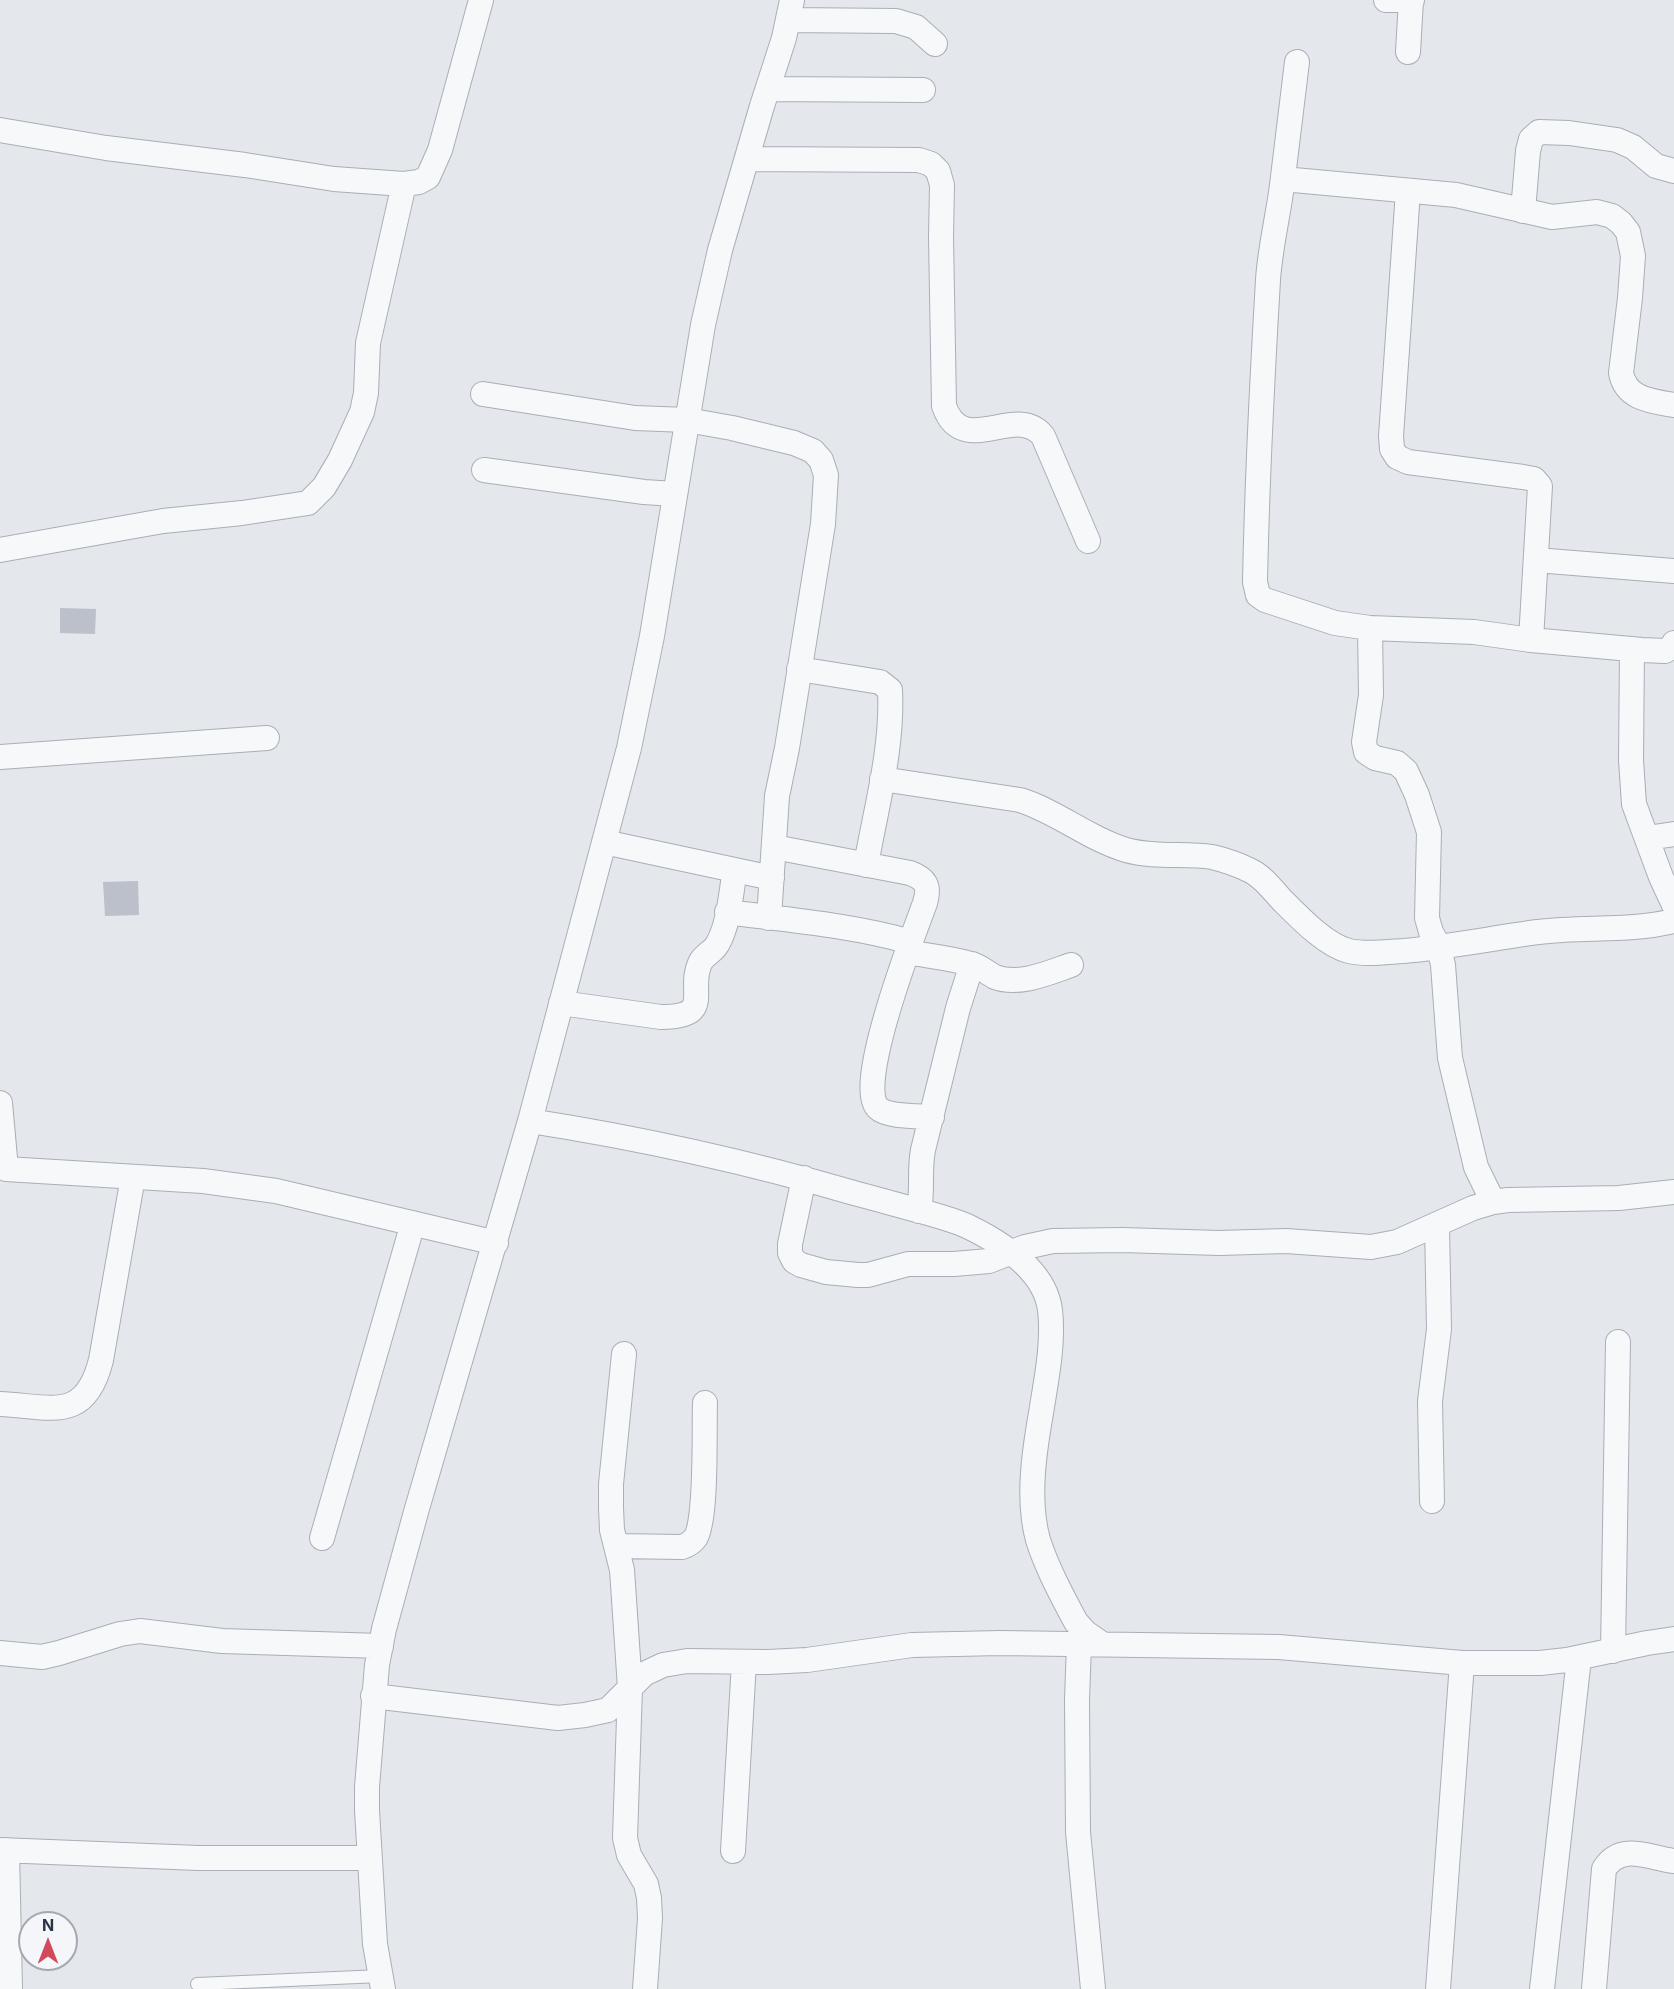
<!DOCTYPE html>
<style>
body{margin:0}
#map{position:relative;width:1674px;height:1989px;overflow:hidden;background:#e4e7ec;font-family:Inter,sans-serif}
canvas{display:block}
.north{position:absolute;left:18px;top:1911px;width:60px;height:60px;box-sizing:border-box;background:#f4f6f9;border:2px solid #a4a8b1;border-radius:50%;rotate:0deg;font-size:16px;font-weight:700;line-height:24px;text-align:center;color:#2b3445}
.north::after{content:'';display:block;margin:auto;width:21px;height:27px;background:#d1495b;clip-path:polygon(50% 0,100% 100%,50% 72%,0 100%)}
</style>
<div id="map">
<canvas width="1674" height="1989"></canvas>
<div class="north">N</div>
</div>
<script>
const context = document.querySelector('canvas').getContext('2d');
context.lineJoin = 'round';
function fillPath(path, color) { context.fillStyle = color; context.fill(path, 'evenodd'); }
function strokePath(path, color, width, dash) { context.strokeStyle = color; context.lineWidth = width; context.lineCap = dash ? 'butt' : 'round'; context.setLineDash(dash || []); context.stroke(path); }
const building = new Path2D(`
 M60,608L96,609L95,634L60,633Z
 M138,881L139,915L105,916L103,882Z`);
const lane = new Path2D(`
 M197,1984L381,1976`);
const street = new Path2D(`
 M1386,0H1412
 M789,20L896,21L916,27L935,44
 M1408,52L1411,0
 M1297,62C1292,103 1287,144 1282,185C1278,217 1270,248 1268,280C1262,381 1257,481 1255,582L1258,595L1265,600L1335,623L1370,628L1474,632L1531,640L1642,650L1665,651L1672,647L1674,643
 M768,89L923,90
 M0,130L106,148L245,165L334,179L404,184L419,182L428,177L440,150L481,0
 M747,159L919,160L931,164L938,171L942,185L941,237L944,406C963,460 1016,402 1043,436L1088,541
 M1283,179L1456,195L1552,217L1597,212L1612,216L1621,223L1628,232L1633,256L1630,298L1621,373C1626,399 1651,401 1674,405
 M1408,191L1391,436L1392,449L1397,457L1408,462L1523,477L1534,479L1540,486L1531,640
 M1523,211L1528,151L1531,139L1539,132L1569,133L1617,140L1633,147L1656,166L1674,171
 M483,394L635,418L687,420L732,428L794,443L813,451L821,460L826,475L823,524L787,748L777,796L769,918
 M484,470L644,492L674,494
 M0,550L163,521L242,513L308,503L324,487L340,460L362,412L366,393L368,343L404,184
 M1536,560L1674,571
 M1370,628L1371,695L1364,742L1366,752L1375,758L1397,763L1406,771L1417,795L1429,832L1427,918L1431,932L1439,947L1443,965L1450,1058L1476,1167L1493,1202
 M1632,649L1631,760L1634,804L1661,877L1674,905
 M799,669L880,682L890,690C893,748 876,808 866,865
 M0,757L267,738
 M882,779L1020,800C1058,812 1089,839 1126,850C1155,858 1185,853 1212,857C1225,860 1239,865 1251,871C1263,877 1272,889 1281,899C1298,916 1325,945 1349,951C1366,955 1386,952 1403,951C1449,947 1493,938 1538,932C1583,926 1629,932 1674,921
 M1647,838L1674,834
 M604,842L772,878
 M774,847L910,873C926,879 930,886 925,903C914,933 854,1087 878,1108C887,1117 919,1116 932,1117
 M727,912C789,920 851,925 911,942
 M907,952C928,956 950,958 971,964C980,966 987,973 995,977C1019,986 1048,973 1071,965
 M561,1003L661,1017C715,1017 687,991 700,963C704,954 714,952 718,943C729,924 731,892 735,870
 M0,1103L6,1169L203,1181L276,1191L496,1243
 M530,1121C640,1138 748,1162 854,1193C877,1199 901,1206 924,1212C938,1216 953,1220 967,1226C1000,1242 1045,1270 1050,1310C1054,1343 1046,1381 1041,1413C1034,1453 1027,1500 1038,1540C1047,1568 1062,1596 1076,1622L1086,1633L1102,1644
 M804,1178L790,1244V1253L794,1261L801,1265L826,1272L858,1275H868L908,1264H954L989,1261L1025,1247L1053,1241L1122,1240L1219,1243L1286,1241L1371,1247L1397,1242L1473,1208L1493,1202L1508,1200L1619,1198L1674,1192
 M919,1211C923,1190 919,1170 923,1150L958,1008L972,964
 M624,1354L611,1484V1508L612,1530L622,1570L630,1688L625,1838L629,1855L646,1884L649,1898L650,1918L645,1989
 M0,1404C50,1406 85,1424 101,1360L133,1177
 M1432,1501L1430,1401L1439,1329L1437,1225
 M322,1538L413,1223
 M616,1546L682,1547C688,1545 692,1543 696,1537C707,1516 704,1431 705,1403
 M1079,1644L1077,1700L1078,1832L1093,1989
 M1613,1651L1618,1342
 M0,1653L42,1657L59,1653L120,1634L140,1631L222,1641L381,1646
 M373,1696L558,1718L585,1715L608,1710L644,1674L663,1665L687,1661L768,1662L807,1660L912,1645L1000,1643L1279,1647L1462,1663H1540L1567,1660L1647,1643L1674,1639
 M0,1850L198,1858H369
 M7,1850L10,1989
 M733,1851L744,1662
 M383,1989L375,1944L367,1810V1787L377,1665L384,1629L416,1512L530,1121L629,748L652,636L703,325L720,250L762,106L784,38L792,0
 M1438,1989L1462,1663
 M1542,1989L1579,1658
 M1594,1989L1604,1869C1621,1842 1649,1858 1674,1861`);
fillPath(building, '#bbc0ca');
strokePath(lane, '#a9aeb7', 14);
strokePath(street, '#a9aeb7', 26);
strokePath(lane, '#f7f8fa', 12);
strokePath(street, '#f7f8fa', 24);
</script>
